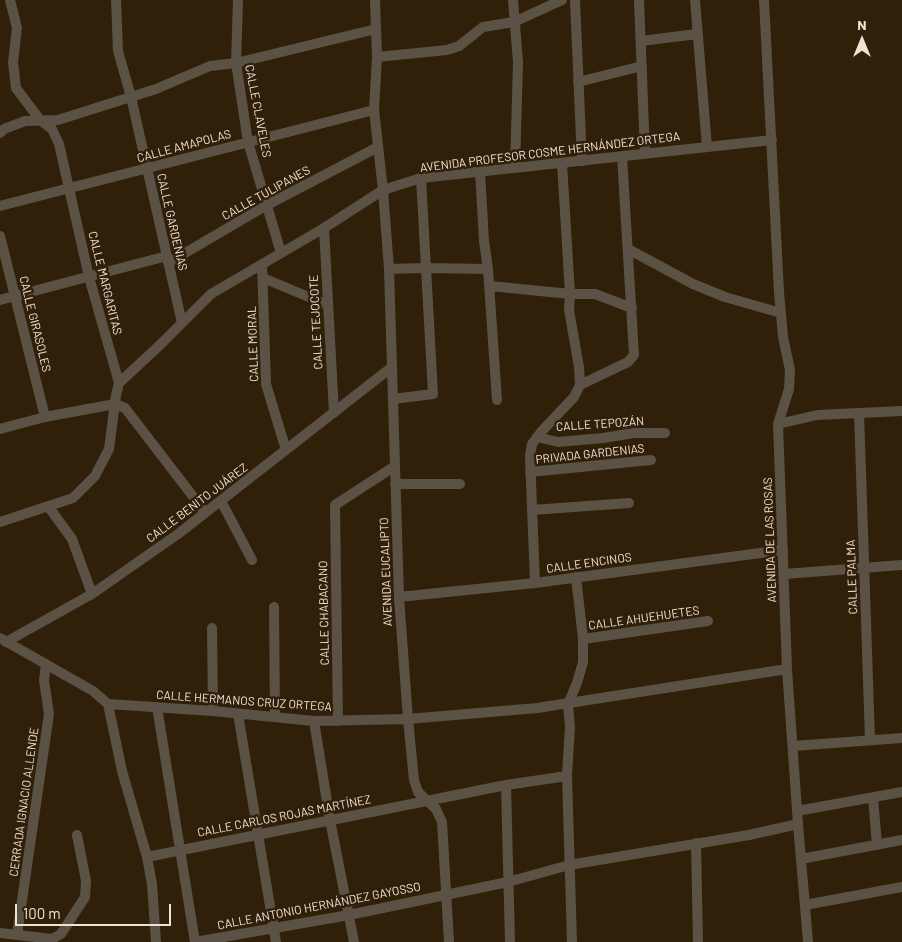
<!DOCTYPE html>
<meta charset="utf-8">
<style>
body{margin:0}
#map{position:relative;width:902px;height:942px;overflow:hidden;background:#312009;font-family:Barlow,sans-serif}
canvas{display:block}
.north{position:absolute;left:837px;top:15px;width:50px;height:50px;-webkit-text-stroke:4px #312009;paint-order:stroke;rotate:0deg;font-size:14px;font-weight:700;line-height:20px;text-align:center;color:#eee2d5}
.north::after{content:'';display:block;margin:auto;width:18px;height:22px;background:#eee2d5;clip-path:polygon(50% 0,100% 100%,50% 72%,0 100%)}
.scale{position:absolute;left:15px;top:904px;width:156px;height:22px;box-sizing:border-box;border:2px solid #eee2d5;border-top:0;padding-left:6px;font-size:15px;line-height:18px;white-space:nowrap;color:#eee2d5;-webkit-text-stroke:4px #312009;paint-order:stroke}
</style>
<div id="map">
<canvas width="902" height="942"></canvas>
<div class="north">N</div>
<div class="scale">100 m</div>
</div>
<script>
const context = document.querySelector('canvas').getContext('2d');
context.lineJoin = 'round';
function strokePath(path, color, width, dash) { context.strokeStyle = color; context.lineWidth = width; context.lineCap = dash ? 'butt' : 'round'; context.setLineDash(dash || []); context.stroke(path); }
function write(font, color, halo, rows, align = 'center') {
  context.font = font + ' Barlow,sans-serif'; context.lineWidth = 5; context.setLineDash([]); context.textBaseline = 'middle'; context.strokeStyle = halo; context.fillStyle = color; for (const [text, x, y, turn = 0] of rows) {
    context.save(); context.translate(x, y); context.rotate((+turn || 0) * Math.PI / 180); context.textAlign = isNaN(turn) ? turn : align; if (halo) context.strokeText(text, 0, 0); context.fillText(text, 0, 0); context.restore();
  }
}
const minor = new Path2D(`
 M10,0L17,28L13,62L16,88L40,120L52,129L59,144L89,277L119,383
 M116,0L118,51L131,97L182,323
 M238,0L236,63L248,142L281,253
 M375,0L377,57L374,110L383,190L389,269L399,597L408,719L414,780L418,792L436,809L442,822L449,942
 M513,0L518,62L515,168
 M575,0L582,161
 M639,0L645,153
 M695,0L707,147
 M764,0L779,292L783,337L790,370L789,389L778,424L787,669L798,824L808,942
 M641,41L697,34
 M377,57L447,50L459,46L483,27L514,22L562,0
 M578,82L642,66
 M0,133L4,129L25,121L58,120L156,89L210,66L236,63L376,29
 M480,172L484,241L488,269L497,400
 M0,206L374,110
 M324,228L334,413
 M0,236L45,417
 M628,249L693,284L725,297L781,313
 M168,263L267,205L378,147
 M262,264L266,384L286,450
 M389,269L426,268L488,269
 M263,278L328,305
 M490,286L570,294H595L632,308
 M0,300L167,256
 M580,385L628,362L634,355L622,156
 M393,399L433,394L421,178
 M859,413L870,740
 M778,424L817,415L902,411
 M0,429L45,417L115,404L125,408L205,512
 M537,437L558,442L603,438L634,433H665
 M530,472L651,460
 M395,484H460
 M221,501L252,560
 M48,506L72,539L92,594
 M532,510L629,503
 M0,522L73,498L95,476L109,449L116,395L119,383L161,344L211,294L324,228L383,190L421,178L772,140
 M784,574L902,565
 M535,583L530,456L532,444L541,432L574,397L580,385L579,367L569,310L570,294L562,163
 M399,597L535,583L783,550
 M274,607L275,717
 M212,628L213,711
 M0,638L93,691L108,704L213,711L314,721L408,719L537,708L787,669
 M583,639L708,621
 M6,642L92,594L178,534L392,367
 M108,704L122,771L147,857L152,884L156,942
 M157,707L195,942
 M238,714L276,942
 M314,721L330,820L354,942
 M338,721L335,505L395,466
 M793,746L902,738
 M506,785L510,942
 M873,797L877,845
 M797,811L902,792
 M696,843L698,942
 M147,857L506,785L567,776
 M801,859L902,840
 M805,905L902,887
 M0,933L52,939L61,934L85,897L86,881L77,835
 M17,935L49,714L44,680L46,664
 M195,942L349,915L508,882L569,865L749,835L798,824
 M572,942L567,776L570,727L568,704L577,683L583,662V639L576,577`);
const streetNames = [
 ["CALLE CLAVELES",258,111,79],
 ["CALLE AMAPOLAS",184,146,-15],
 ["AVENIDA PROFESOR COSME HERNÁNDEZ ORTEGA",550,152,-7],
 ["CALLE TULIPANES",266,193,-29],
 ["CALLE GARDENIAS",172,222,77],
 ["CALLE MARGARITAS",105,283,76],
 ["CALLE TEJOCOTE",316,322,-93],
 ["CALLE GIRASOLES",35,324,76],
 ["CALLE MORAL",253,344,-92],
 ["CALLE TEPOZÁN",600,424,-4],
 ["PRIVADA GARDENIAS",590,454,-6],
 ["CALLE BENITO JUÁREZ",197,503,-37],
 ["AVENIDA DE LAS ROSAS",770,540,-92],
 ["CALLE ENCINOS",589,563,-8],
 ["AVENIDA EUCALIPTO",386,572,-92],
 ["CALLE PALMA",852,577,-92],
 ["CALLE CHABACANO",324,613,-91],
 ["CALLE AHUEHUETES",644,618,-8],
 ["CALLE HERMANOS CRUZ ORTEGA",244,701,4],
 ["CERRADA IGNACIO ALLENDE",24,802,-82],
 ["CALLE CARLOS ROJAS MARTÍNEZ",284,816,-11],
 ["CALLE ANTONIO HERNÁNDEZ GAYOSSO",319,906,-11]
];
strokePath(minor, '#5c5145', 10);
write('12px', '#eee2d5', '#312009', streetNames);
</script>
